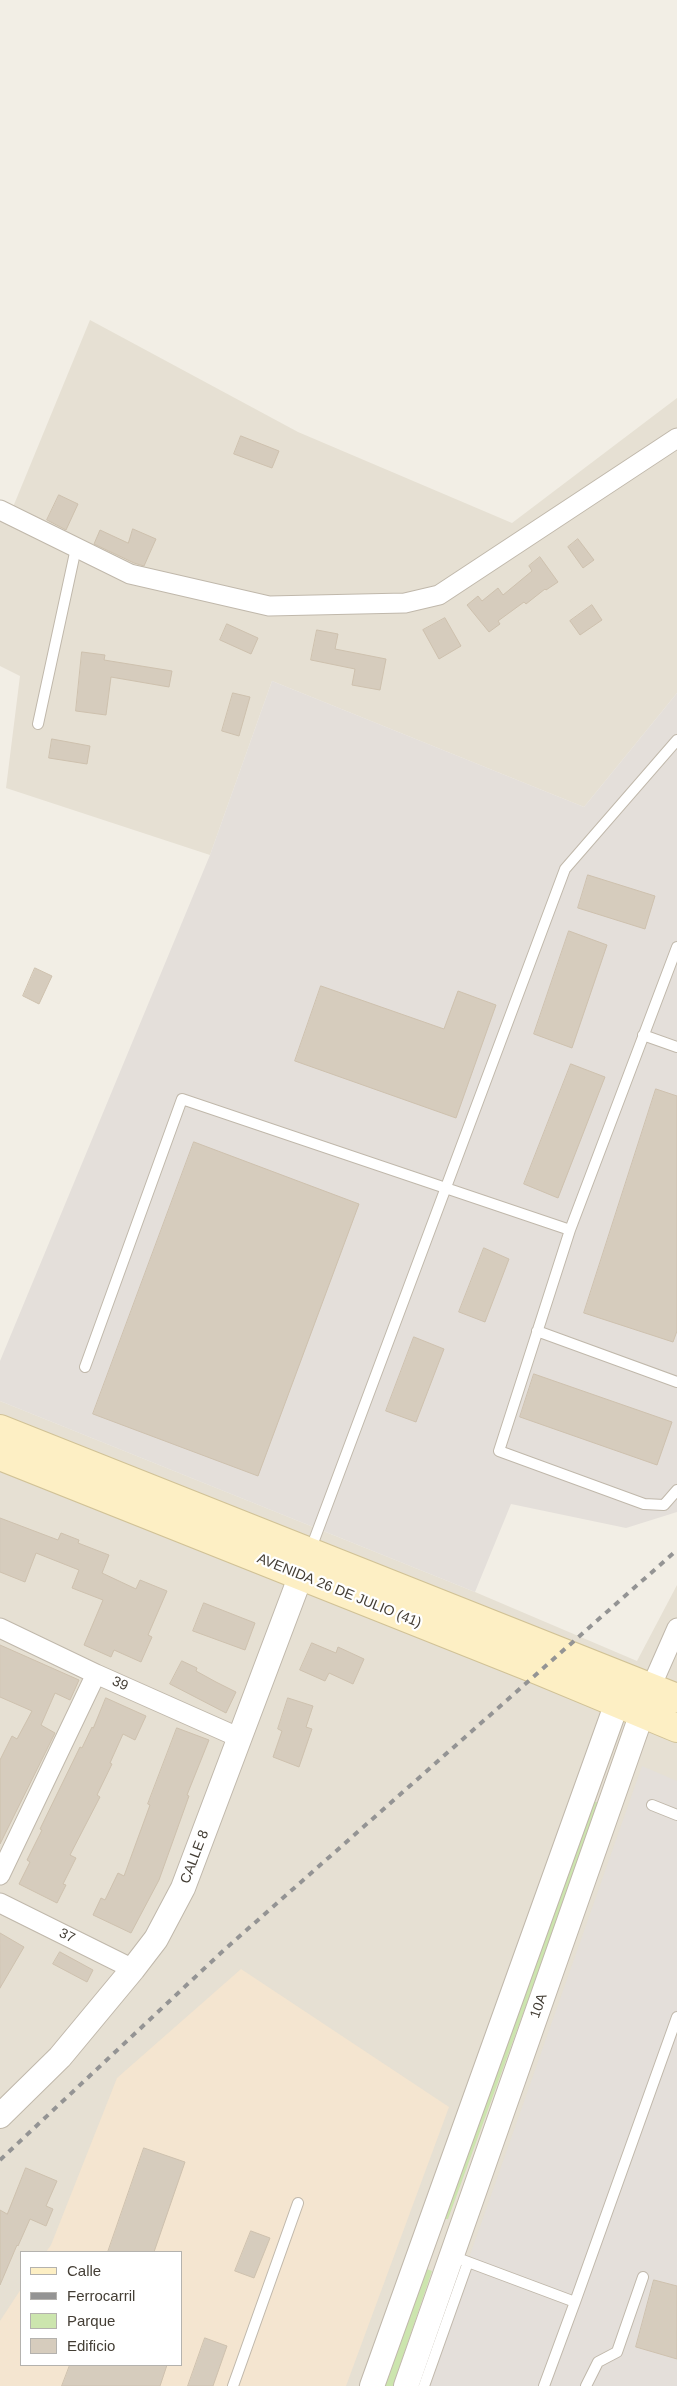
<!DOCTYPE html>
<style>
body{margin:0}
#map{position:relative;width:677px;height:2386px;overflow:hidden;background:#f2eee5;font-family:Arial,sans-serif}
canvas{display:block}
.legend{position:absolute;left:20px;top:2251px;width:162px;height:115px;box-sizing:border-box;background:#fff;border:1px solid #b4b2ae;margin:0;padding:6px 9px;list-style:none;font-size:15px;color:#443e35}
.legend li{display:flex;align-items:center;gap:10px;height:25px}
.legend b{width:25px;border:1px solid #b4b2ae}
</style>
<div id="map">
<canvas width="677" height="2386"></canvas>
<ul class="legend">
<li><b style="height:6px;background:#fdefc4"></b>Calle</li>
<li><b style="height:6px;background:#949494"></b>Ferrocarril</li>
<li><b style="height:14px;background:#cce5ae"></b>Parque</li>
<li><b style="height:14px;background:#d6ccbd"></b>Edificio</li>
</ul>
</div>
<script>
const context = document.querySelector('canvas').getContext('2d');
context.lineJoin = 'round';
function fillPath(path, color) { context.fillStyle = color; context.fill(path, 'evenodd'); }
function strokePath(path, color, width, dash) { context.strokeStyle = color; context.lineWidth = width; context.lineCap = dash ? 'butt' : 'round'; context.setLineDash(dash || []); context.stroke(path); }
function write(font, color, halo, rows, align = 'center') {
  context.font = font + ' Arial,sans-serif'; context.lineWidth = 4.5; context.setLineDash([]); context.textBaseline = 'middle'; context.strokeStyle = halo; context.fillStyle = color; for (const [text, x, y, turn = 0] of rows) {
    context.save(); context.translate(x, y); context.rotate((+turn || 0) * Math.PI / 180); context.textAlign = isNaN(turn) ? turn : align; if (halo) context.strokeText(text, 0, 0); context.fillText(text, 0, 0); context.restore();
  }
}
const residential = new Path2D(`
 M90,320L298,432L512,523L677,398V693L584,807L272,681L210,855L6,788L20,676L0,666V501L13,507Z
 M0,1401L475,1592L637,1661L677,1585V2386H0ZM21,2252H181V2365H21Z`);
const commercial = new Path2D(`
 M241,1969L449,2107L346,2386H0V2321L21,2289V2365H181V2252H46L51,2245L117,2078Z`);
const industrial = new Path2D(`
 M272,681L584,807L677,693V1512L626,1528L511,1504L475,1592L0,1401V1361L210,855Z
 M642,1766L677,1781V2386H424Z`);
const green = new Path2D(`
 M592,1801L600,1803L448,2219H443Z
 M424,2268L432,2271L393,2386H383Z`);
const building = new Path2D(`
 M241,436L279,451L272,468L234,454Z
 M59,495L78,504L66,530L47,520Z
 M133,529L156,539L144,566L134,563L94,544L100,530L128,543Z
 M578,539L594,560L583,568L568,547Z
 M540,557L558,582L546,590L545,589L526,604L524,602L498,621L500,624L489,632L467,605L478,596L482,601L498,588L503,595L532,571L529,566Z
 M592,605L602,620L580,635L570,621Z
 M445,618L461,646L439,659L423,630Z
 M227,624L258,638L251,654L220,640Z
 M317,630L338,634L335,649L386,659L380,690L352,685L355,669L311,660Z
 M82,652L105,655L104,660L172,671L169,687L111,677L106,715L76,711Z
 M233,693L250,697L239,736L222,731Z
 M52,739L90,746L87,764L49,758Z
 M588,875L655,896L645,929L578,908Z
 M569,931L607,945L572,1048L534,1034Z
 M35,968L52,976L39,1004L23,996Z
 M321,986L444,1029L458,991L496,1005L456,1118L295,1061Z
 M571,1064L605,1077L558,1198L524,1184Z
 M656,1089L677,1096V1331L673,1342L584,1313Z
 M194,1142L359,1204L258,1476L93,1414Z
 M484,1248L509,1259L485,1322L459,1312Z
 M414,1337L444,1349L416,1422L386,1411Z
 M534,1374L672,1422L657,1465L520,1417Z
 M0,1518L58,1540L61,1533L79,1540L78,1543L109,1555L102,1573L136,1589L140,1580L167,1591L148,1635L152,1637L141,1662L114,1650L111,1657L84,1645L103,1600L72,1588L79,1570L36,1553L25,1582L0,1572Z
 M204,1603L255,1623L245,1650L193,1631Z
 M312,1643L336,1653L338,1647L364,1659L353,1684L329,1673L325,1681L300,1670Z
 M0,1645L79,1680L70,1700L55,1693L41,1725L55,1733L0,1844V1760L12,1736L17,1739L32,1711L0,1697Z
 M182,1661L197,1668L196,1671L216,1682L236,1692L226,1713L170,1684Z
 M106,1698L146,1716L135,1740L123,1734L110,1763L112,1764L97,1795L100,1797L70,1855L76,1858L63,1884L66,1885L57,1903L19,1884L30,1862L27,1860L42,1830L40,1829L80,1747L82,1748L92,1727L93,1728Z
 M288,1698L313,1706L306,1727L312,1729L299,1767L273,1757L282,1731L278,1729Z
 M177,1728L209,1740L187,1795L189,1796L159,1880L131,1933L93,1915L101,1898L105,1900L118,1873L124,1876L150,1805L148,1804Z
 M0,1933L24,1947L0,1988Z
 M60,1952L93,1970L87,1982L53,1964Z
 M144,2148L185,2162L154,2252H108Z
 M26,2168L57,2181L46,2206L53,2209L46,2226L30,2219L18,2246L17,2245L0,2285V2210L7,2214Z
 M251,2231L270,2238L254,2278L235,2271Z
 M654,2280L677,2286V2359L636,2347Z
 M205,2338L227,2346L213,2386H188Z
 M70,2365H167L160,2386H62Z`);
const service = new Path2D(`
 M38,724L76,548
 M643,1035L677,1047
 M570,1230L677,947
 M537,1331L677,1382
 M85,1367L182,1099L570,1230L499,1451L644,1504L664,1505L677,1490
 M310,1551L565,869L677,740
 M652,1805L677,1815
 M452,2256L575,2302L677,2017
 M233,2386L298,2203
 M424,2386L468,2262
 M544,2386L575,2302
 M586,2386L598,2362L617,2352L643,2277`);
const minor = new Path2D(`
 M0,510L130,574L269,606L405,603L439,595L677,438
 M0,1628L96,1674L240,1738
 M651,1687L677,1628
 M0,1875L96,1674
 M0,1903L133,1969`);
const tertiary = new Path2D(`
 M0,2116L60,2057L133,1969L156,1939L183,1888L307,1559
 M372,2386L623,1686
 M406,2386L648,1696`);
const secondary = new Path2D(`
 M0,1429L677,1698
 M0,1456L540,1671L677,1728`);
const rail = new Path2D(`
 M0,2160L224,1950L677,1550`);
const streetNames = [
 ["AVENIDA 26 DE JULIO (41)",339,1591,22],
 ["39",120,1684,24],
 ["CALLE 8",195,1857,-69],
 ["37",67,1936,26],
 ["10A",539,2006,-71]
];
fillPath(residential, '#e6e0d3');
fillPath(commercial, '#f4e5d0');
fillPath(industrial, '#e4dfda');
fillPath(green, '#cce5ae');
fillPath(building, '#d6ccbd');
strokePath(building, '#cec1ae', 1);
strokePath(service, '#c0b8ab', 12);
strokePath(minor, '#c0b8ab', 21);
strokePath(tertiary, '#c0b8ab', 26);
strokePath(secondary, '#d1c296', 30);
strokePath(service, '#fff', 10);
strokePath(minor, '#fff', 19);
strokePath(tertiary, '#fff', 24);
strokePath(secondary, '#fdefc4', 28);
strokePath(rail, '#949494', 4, [6, 6]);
write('14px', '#443e35', '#fff', streetNames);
</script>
